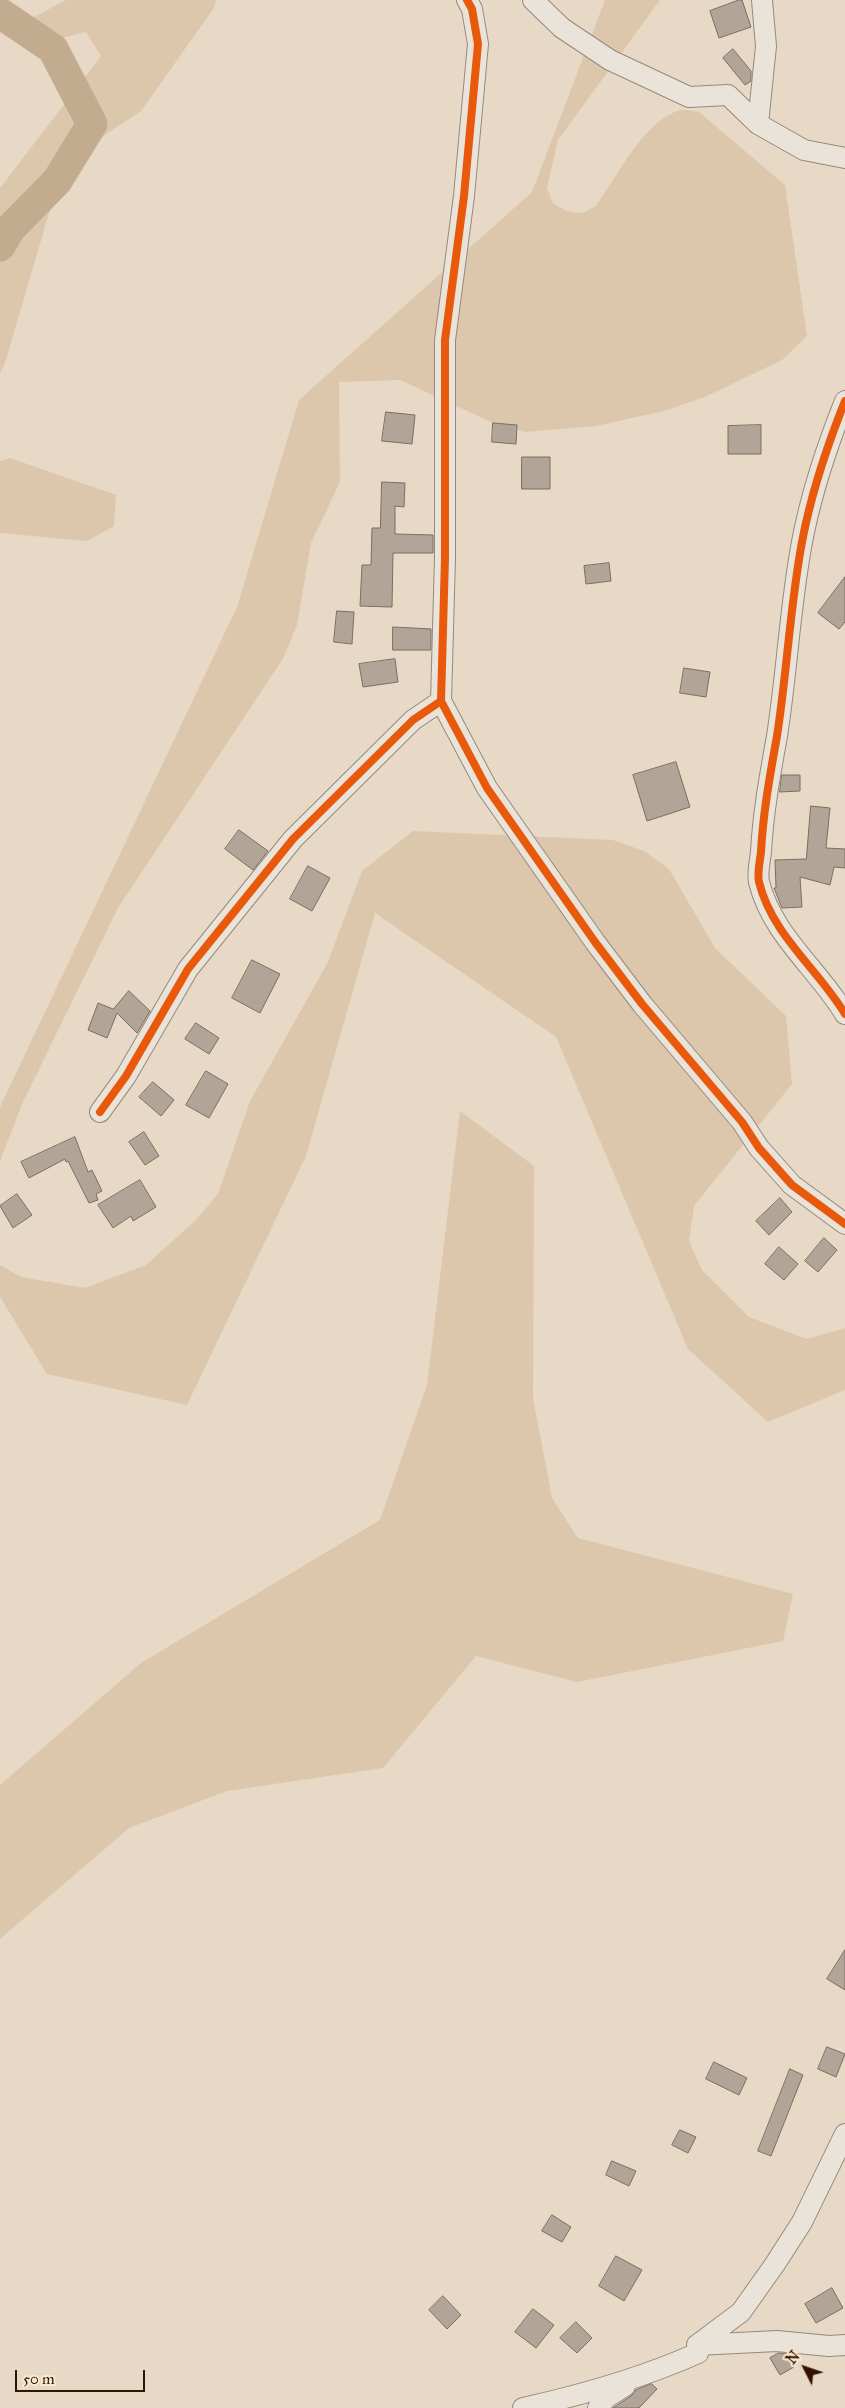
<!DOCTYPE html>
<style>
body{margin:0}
#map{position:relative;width:845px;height:2408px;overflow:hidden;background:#e7d9c5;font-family:"IM FELL Great Primer",serif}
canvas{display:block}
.north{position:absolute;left:780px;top:2343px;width:50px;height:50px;-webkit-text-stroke:4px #f8e8d0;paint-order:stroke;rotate:311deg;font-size:14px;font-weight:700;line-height:20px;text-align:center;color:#321301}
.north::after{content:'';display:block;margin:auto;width:18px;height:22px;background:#321301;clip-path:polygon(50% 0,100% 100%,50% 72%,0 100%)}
.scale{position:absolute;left:15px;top:2370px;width:130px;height:22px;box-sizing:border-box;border:2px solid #321301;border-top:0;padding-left:6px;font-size:15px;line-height:18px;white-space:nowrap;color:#321301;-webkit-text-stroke:4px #f8e8d0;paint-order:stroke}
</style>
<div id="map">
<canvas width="845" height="2408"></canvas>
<div class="north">N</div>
<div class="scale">50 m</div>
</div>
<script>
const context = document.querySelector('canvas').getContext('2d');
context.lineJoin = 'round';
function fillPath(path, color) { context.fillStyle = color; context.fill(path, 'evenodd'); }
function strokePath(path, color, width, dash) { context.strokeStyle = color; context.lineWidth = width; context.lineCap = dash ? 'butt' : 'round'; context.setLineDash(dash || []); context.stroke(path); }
const green = new Path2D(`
 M66,0H216L214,8L141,111L64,162L5,363L0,373V188L101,56L86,32L54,40L32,18Z
 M605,0H660L558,140L547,188L553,203L566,211L582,213L596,206C617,176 644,121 680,110C685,109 693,111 699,112L785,185L807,336L782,360L705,397L664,411L596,426L526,432L493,423L400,380L339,382L340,482L311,543L297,625L284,657L118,908L23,1102L0,1161V1107L237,607L299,400L532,192Z
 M10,458L116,495L114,526L87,541L0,533V461Z
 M413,831L613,840L644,851L669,869L715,948L786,1016L792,1084L694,1206L689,1241L702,1270L749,1317L807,1339L845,1328V1390L768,1422L688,1349L556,1037L375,913L306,1156L187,1405L47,1374L0,1297V1265L21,1277L85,1288L146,1265L196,1220L218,1194L250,1101L328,962L362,871Z
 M460,1111L534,1166L533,1398L552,1498L578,1538L793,1594L783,1641L577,1682L476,1656L383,1768L227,1791L129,1828L0,1939V1785L141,1663L380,1520L427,1385Z`);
const river = new Path2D(`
 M0,13L53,49L92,124L57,181L10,229L0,246`);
const building = new Path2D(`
 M739,0H742L751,27L719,38L710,11Z
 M733,49L751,71V81L745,85L723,58Z
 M386,412L415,415L412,444L382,441Z
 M493,423L517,425L516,444L492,442Z
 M761,425V454H728V426Z
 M522,457H550V489H522Z
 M382,482L405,483L404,507L395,506V534L433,535V553H393L392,607L360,606L362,565H371L372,528H380Z
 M609,563L611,581L586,584L584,566Z
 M845,577V622L839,629L818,613Z
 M337,611L354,612L352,644L334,642Z
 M393,627L431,629V650H393Z
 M395,659L398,682L363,687L359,664Z
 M684,668L710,672L706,697L680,693Z
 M676,762L690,807L647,821L633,775Z
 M782,775H800V791L780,792Z
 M811,806L830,808L826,848L845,849V868L834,867L830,885L800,877L802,907L782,908L774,888H776L775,860L806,859Z
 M239,830L268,851L253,870L225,849Z
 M308,866L330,878L312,911L290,899Z
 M252,960L280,974L260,1013L232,998Z
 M129,991L150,1011L137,1033L117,1013L107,1038L88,1030L98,1003L113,1009Z
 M196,1023L219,1038L209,1054L185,1039Z
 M206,1071L228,1084L209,1118L186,1105Z
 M153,1082L174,1100L161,1116L139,1097Z
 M144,1132L159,1156L145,1165L129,1142Z
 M75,1137L88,1172L92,1170L102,1191L96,1194L98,1200L89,1203L68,1161L66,1162L65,1159L29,1178L21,1162Z
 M140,1180L156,1207L133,1221L131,1216L113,1228L98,1205Z
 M17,1194L32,1215L13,1228L0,1206Z
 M780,1198L792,1212L769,1235L756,1221Z
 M824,1238L837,1250L818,1272L805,1261Z
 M779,1247L798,1264L784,1280L765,1264Z
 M845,1950V1990L827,1979Z
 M827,2047L845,2054L836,2077L818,2069Z
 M714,2062L747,2078L739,2095L706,2079Z
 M790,2069L803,2075L771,2156L758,2151Z
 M680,2130L696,2137L688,2153L672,2145Z
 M612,2161L636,2171L629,2186L606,2175Z
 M552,2215L571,2227L562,2242L542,2231Z
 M616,2256L642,2270L624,2301L599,2286Z
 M832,2288L843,2308L816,2323L805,2304Z
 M443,2296L461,2315L447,2329L429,2310Z
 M533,2309L554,2325L536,2348L515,2332Z
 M576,2322L592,2338L577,2353L560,2338Z
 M779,2353L787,2354L794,2367L780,2375L770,2358Z
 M652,2384L657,2389L639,2408H613L631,2396L636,2390Z`);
const minor = new Path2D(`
 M467,0L472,9L478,44L464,196L445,340V558L441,701L487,788L595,942L642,1004L742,1122L759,1148L792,1185L845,1224
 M533,0L562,28L610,60L689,97L728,95L758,124L804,150L845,158
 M758,124L766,46L762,0
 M845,401C827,446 811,494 802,542C790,606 787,672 777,736C770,775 763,813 761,852C760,861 757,873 759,882C772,935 818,969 845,1014
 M100,1112L126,1076L188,969L293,839L413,720L441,701
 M697,2345L777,2341L829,2346L845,2345
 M523,2408C582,2395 642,2378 698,2353L697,2345L741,2312L775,2264L802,2222L845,2134
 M598,2408L606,2398L625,2386`);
const cycleway = new Path2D(`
 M467,0L472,9L478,44L464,196L445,340V558L441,701L487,788L595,942L642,1004L742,1122L759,1148L792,1185L845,1224
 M845,401C827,446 811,494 802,542C790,606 787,672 777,736C770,775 763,813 761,852C760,861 757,873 759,882C772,935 818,969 845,1014
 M100,1112L126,1076L188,969L293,839L413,720L441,701`);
fillPath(green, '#ddc7ac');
strokePath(river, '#c3ab90', 31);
fillPath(building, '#b1a597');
strokePath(building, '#7b6e62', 1);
strokePath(minor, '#95897b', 22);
strokePath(minor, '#eae3d9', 20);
strokePath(cycleway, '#e8590c', 8);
</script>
